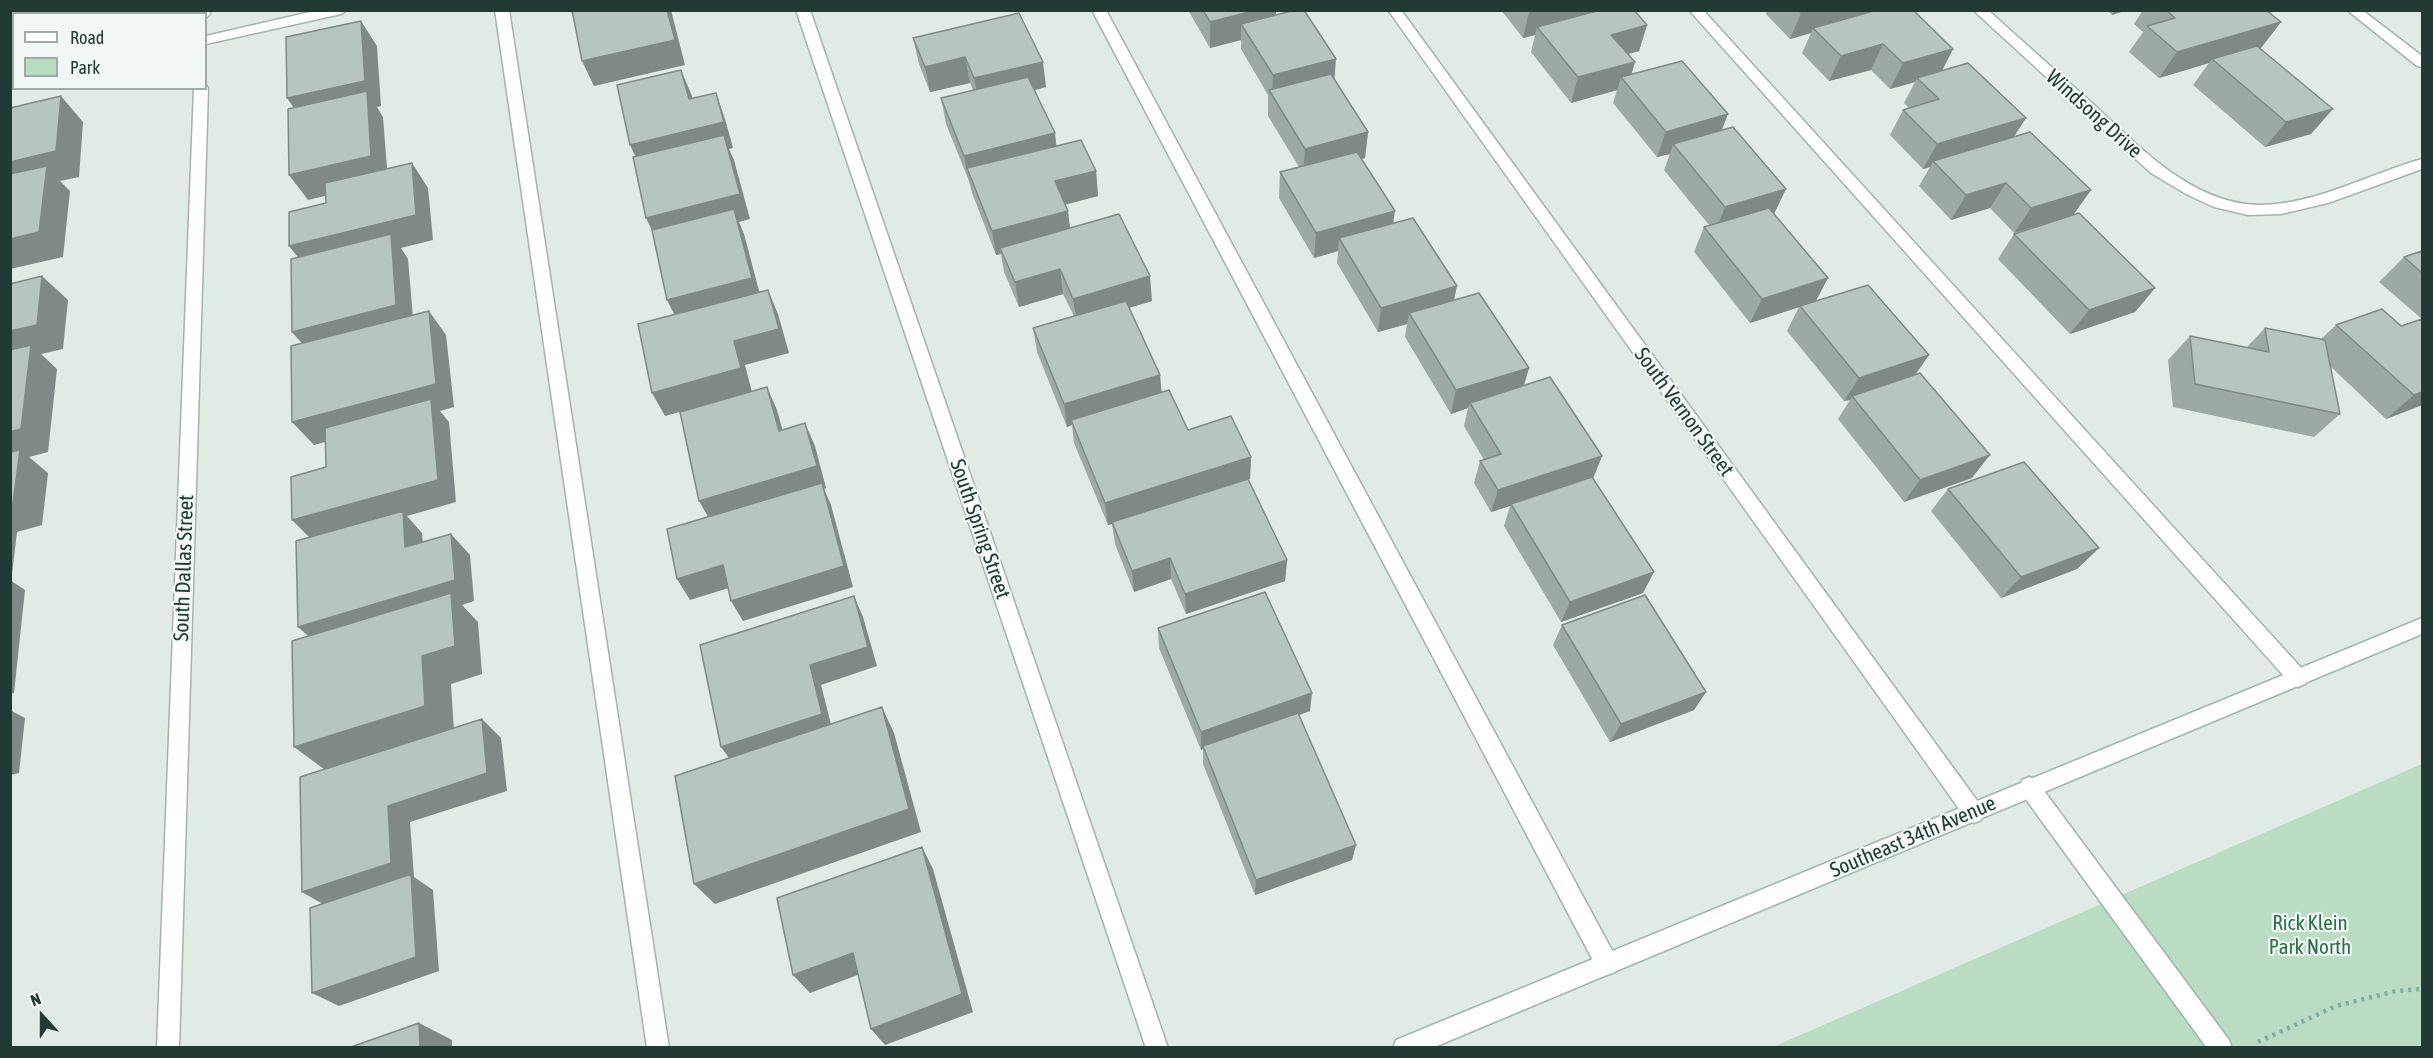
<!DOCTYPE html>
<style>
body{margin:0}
#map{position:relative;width:2433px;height:1058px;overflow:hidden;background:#e0ebe6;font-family:"Asap Condensed",sans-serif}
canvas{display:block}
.frame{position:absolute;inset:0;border:12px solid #213b34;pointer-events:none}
.legend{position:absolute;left:12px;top:12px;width:195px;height:78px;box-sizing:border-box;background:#f0f7f4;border:2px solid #9daca7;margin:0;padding:8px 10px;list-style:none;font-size:18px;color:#213b34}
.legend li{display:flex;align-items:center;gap:12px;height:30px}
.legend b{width:30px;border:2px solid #9daca7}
.north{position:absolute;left:12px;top:986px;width:60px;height:60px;-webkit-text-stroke:4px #f0f7f4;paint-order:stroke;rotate:339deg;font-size:16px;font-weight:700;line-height:24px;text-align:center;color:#213b34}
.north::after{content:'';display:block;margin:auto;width:21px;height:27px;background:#213b34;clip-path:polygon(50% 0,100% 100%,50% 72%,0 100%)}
</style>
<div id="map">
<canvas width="2433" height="1058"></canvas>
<div class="frame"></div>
<ul class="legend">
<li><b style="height:8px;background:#fff"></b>Road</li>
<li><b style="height:16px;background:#b9dcc3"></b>Park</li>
</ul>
<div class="north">N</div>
</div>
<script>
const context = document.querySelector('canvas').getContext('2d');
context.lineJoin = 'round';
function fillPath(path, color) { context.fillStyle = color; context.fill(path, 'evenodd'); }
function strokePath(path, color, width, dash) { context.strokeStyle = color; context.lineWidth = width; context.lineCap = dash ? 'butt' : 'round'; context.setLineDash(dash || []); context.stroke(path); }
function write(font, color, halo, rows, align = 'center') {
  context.font = font + ' "Asap Condensed",sans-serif'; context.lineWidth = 4.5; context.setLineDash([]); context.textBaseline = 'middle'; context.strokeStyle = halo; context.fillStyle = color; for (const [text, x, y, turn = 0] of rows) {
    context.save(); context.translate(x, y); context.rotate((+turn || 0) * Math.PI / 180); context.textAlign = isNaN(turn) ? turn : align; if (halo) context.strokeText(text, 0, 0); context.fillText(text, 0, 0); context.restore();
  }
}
const green = new Path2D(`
 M2422,764V1047H1773Z`);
const path = new Path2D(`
 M2258,1042L2336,1006L2396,991L2422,989`);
const lane = new Path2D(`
 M495,10H509L669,1048H647Z
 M1092,10H1106L1615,956L1618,964L1615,972L1607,975L1599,972Z
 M1689,10H1703L2305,672L2308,678L2305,684L2298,687L2291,684Z
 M2029,777L2036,780L2229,1040L2232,1048H2207L2022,794L2019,787L2022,780Z`);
const street = new Path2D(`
 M196,10H210V14L206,18V14H196Z
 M319,10H347L341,14L206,44V36Z
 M796,10H810L1168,1048H1146Z
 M1388,10H1401L1981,806L1984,813L1981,820L1974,823L1967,820Z
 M1973,10H1988C2022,41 2056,71 2090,101C2137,144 2191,205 2261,205C2317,204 2369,174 2422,159V169L2328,203L2281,214L2248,215L2214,207L2188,195L2151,173Z
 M10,76H14V86H10Z
 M206,85L208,88L179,1048H157L194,88H206Z`);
const secondary = new Path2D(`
 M2347,10H2362L2422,56V67L2417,66Z
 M2422,618V634L1432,1048H1393L1396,1040Z`);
const wall = new Path2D(`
 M1188,10H1276L1275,15L1334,80L1368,132L1365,158L1361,159L1393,223L1454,300L1529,368L1523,386L1602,456L1593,479L1643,593L1561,622L1504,526L1510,506L1491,512L1474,483L1480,461L1484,460L1464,426L1468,408L1451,414L1405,337L1407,324L1378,332L1337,263L1338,251L1314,258L1279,198L1280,172L1299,167L1268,116V95L1241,49V40L1210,48Z
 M1501,10H1592V13L1647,25L1639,51L1628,54L1635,62L1631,75L1722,130L1774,214L1828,278L1816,301L1916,374L1972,478L1904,502L1838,419L1850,400L1844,401L1787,331L1799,307L1750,323L1694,252L1704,227L1709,225L1664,170L1670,154L1657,157L1613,103L1617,90L1571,103L1531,52L1535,35L1523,38Z
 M1767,10H1913L1953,49L1942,70L2014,137L2091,190L2073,215L2014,233L1990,208L1951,220L1919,186L1930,167L1923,169L1890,135L1903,110L1909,108L1904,103L1915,82L1890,89L1871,70L1829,81L1802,53L1811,33L1790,39L1766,14Z
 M2107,10H2127L2112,15Z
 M2143,10H2266L2281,22L2261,48H2259L2311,134L2265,147L2193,85L2209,63L2159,78L2129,52L2143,32L2134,24Z
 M913,38L1046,87L1035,90L1056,146L1096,171L1098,196L1065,205L1070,228L1152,301L1129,308L1160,375L1161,392L1188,430L1251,457L1250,479L1248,480L1287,560L1285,581L1186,614L1171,579L1134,592L1115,544L1112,524L1108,525L1074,443L1072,425L1067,427L1037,352L1033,328L1074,316L1063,294L1019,307L1004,272L1001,254L996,255L972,193L969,181L946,124L941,98L973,90L970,83L930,92L919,64Z
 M2014,234L2155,288L2135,312L2070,334L1998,259Z
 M2422,251V405L2386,419L2330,366L2340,414L2314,437L2173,407L2168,360L2190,336L2246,348L2265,328L2321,339L2336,325L2401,326L2422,319L2379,282L2404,257Z
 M1948,489L2099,548L2077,569L2001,598L1931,511Z
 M1562,625L1706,692L1694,710L1610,742L1553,645Z
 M1158,628L1310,711L1299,715L1356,845L1352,860L1255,895L1203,764V749L1201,750L1159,648Z`);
const shadedWall = new Path2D(`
 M10,10H82L81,14H14V34H10Z
 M667,10H671L685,65L594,86L582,61Z
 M1257,10H1276L1275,32L1241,24V40L1210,48V22Z
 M1534,10H1592L1589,20L1537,27L1535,35L1523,38L1529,12Z
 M1811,10H1880L1813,28L1811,33L1790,39L1801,13Z
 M2115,10H2127L2112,15Z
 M361,21L377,46L381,106L377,107L383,117L388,181L308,200L289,175L305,124L287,98Z
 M2281,22L2261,48L2215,61L2212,59L2209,63L2159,78L2177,52Z
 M1647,25L1639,51L1604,60L1611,35Z
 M1883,44L1871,70L1829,81L1841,56Z
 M1953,49L1940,75L1917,78L1915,82L1890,89L1903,63Z
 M965,57L970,83L930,92L925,67Z
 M1336,59L1334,85L1272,96L1273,75Z
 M1043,62L1046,87L979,104L974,78Z
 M1635,62L1628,85L1621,77L1617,90L1571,103L1578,77Z
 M681,70L692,96L699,125L689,99Z
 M716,93L725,119L733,148L729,149L734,160L750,219L739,222L744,234L762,302L679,324L667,300L658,243L646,218L642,170L630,145Z
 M61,96L83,122L79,177L60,181L70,191L63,257L10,269V162Z
 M2333,109L2311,134L2265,147L2286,122Z
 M1728,114L1718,140L1673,144L1670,154L1657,157L1666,132Z
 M2026,118L2010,143L1933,161L1930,167L1923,169L1937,144Z
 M1368,132L1365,158L1303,175L1305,149Z
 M1055,133L1058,158L967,168L969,181L964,156Z
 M412,163L428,188L433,240L401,248L408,259L414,330L313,356L292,332L309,271L289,246Z
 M1096,171L1098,196L1058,206L1055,181Z
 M2006,183L1990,208L1951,220L1966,195Z
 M1786,189L1774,214L1715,232L1725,207Z
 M2091,190L2073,215L2014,233L2031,208Z
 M1068,211L1071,236L1000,248L1001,254L996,255L992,231Z
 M1395,211L1391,236L1339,238L1338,251L1314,258L1316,233Z
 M1060,269L1063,294L1019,307L1015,282Z
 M42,276L68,300L63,349L41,354L57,369L48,452L29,457L48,473L42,525L17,532L12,574H10V331Z
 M1150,276L1152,301L1077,323L1073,299Z
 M1828,278L1815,302L1750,323L1762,299Z
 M1457,286L1452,310L1409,313L1407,324L1378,332L1381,308Z
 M2155,288L2135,312L2070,334L2089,310Z
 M768,290L778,314L789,353L745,365L752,392L665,416L652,393L734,341Z
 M429,311L446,335L454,407L440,411L449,422L456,502L407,516L422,533L425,568L314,542L292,520L432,413L314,445L292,422Z
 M1929,355L1913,378L1852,396L1850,400L1844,401L1859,378Z
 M1529,368L1522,392L1470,403L1468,408L1451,414L1456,390Z
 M1160,375L1162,398L1071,420L1072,425L1067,427L1064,404Z
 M767,387L777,410L789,454L779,431Z
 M2422,392V405L2386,419L2414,395Z
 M805,423L815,446L826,488L824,489L831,505L853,587L743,621L731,601L823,489L711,522L699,501Z
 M1990,455L1972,478L1904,502L1920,480Z
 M1602,456L1593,478L1512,505L1511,504L1510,506L1491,512L1498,490Z
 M1251,457L1250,479L1108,525L1105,503Z
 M451,534L470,555L474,601L462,605L478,622L482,674L451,684L454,732L328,772L294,747L321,647L298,627Z
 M2099,548L2077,569L2001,598L2021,577Z
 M1170,558L1171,579L1134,592L1132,571Z
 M1287,560L1285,581L1186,614L1185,594Z
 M723,565L735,586L690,600L677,579Z
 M1654,572L1643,593L1561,622L1570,602Z
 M10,580L25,590L14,693L10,694Z
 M854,596L863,617L877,666L821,685L833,732L734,765L721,747L810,665Z
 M1706,692L1694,710L1610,742L1621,724Z
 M1312,693L1310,711L1204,749L1203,746V749L1201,750V732Z
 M882,707L894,733L921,832L715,904L694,884Z
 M10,710L25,718L19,773L10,775Z
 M482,719L501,738L507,791L410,822L414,877L433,890L439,971L339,1006L312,993L328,907L302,892L388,806Z
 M1356,845L1352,860L1255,895L1256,880Z
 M922,847L933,869L973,1012L885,1045L871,1029Z
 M853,953L868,971L810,993L793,975Z
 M419,1023L452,1040V1047H420Z`);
const building = new Path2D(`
 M572,10H667L675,40L582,61Z
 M1203,10H1257L1210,22Z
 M1295,10H1304L1336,59L1273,75L1241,24Z
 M1600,10H1634L1647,25L1611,35L1635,62L1578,77L1537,27Z
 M1798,10H1811L1801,13Z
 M1877,10H1913L1953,49L1903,63L1883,44L1841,56L1813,28Z
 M2166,10H2266L2281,22L2177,52L2147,26L2175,18Z
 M1019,13L1043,62L974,78L965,57L925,67L913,38Z
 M361,21L365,81L287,98L286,37Z
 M2257,46L2333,109L2286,122L2212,59Z
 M1682,61L1728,114L1666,132L1621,77Z
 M1968,63L2026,118L1937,144L1903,110L1939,99L1917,78Z
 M681,70L689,99L716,93L724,122L630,145L617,85Z
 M1331,74L1368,132L1305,149L1269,90Z
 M1028,77L1055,133L964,156L941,98Z
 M367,91L371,156L289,175L288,109Z
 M61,96L56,151L10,162V108Z
 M1733,127L1786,189L1725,207L1673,144Z
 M2030,132L2091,190L2031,208L2006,183L1966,195L1933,161Z
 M724,135L740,194L646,218L633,157Z
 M1081,140L1096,171L1055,181L1068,211L992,231L967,168Z
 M1357,152L1395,211L1316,233L1280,172Z
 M412,163L416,215L289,246V212L326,203L325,183Z
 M47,166L39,232L10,239V174Z
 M1769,208L1828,278L1762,299L1704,227Z
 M734,209L752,278L667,300L652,230Z
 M2079,213L2155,288L2089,310L2014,234Z
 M1119,214L1150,276L1073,299L1060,269L1015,282L1000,248Z
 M1413,218L1457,286L1381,308L1339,238Z
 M391,234L396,305L292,332L291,259Z
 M2422,251V273L2404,257Z
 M42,276L37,325L10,331V284Z
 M1868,285L1929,355L1859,378L1800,306Z
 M768,290L779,329L734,341L741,368L652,393L638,324Z
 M1479,293L1529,368L1456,390L1409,313Z
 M1126,301L1160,375L1064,404L1033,328Z
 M2382,309L2401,326L2422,319V392L2414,395L2336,325Z
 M429,311L436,384L292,422L291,346Z
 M2265,328L2325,340L2340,414L2195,384L2190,336L2269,352Z
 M31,345L21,429L10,432V350Z
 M1920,373L1990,455L1920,480L1852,396Z
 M1550,377L1602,456L1498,490L1480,461L1501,454L1470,403Z
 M767,387L779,431L805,423L817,466L699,501L680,412Z
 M1169,390L1188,430L1231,416L1251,457L1105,503L1071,420Z
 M431,399L438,480L292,520L291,477L326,467L325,428Z
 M20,450L13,503L10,504V452Z
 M2024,462L2099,548L2021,577L1948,489Z
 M1592,477L1654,572L1570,602L1511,504Z
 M1248,479L1287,560L1185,594L1170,558L1132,571L1112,522Z
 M822,483L844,566L731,601L723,565L677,579L667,529Z
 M403,511L405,547L451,534L455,580L298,627L296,541Z
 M1265,592L1312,693L1201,732L1158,628Z
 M451,593L455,646L422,656L425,706L294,747L292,641Z
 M1645,595L1706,692L1621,724L1562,625Z
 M854,596L868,647L810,665L822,714L721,747L700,645Z
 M882,707L909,809L694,884L675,776Z
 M1298,713L1356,845L1256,880L1203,746Z
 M482,719L487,773L388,806L391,863L302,892L300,777Z
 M922,847L962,994L871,1029L853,953L793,975L777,898Z
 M411,874L416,957L312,993L310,908Z
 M419,1023L420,1047H351Z`);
const streetNames = [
 ["Windsong Drive",2094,114,42],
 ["South Vernon Street",1684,412,54],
 ["South Spring Street",980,529,71],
 ["South Dallas Street",184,568,-88],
 ["Southeast 34th Avenue",1913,837,-23]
];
const parkNames = [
 ["Rick Klein",2310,923],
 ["Park North",2310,947]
];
fillPath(green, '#b9dcc3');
strokePath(lane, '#a3b3ad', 3);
strokePath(street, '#a3b3ad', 3);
strokePath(secondary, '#9fb6ae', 3);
strokePath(path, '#81aea0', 4.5, [3, 5]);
fillPath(lane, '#fff');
fillPath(street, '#fff');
fillPath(secondary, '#fff');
fillPath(wall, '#9da9a4');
fillPath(shadedWall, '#7f8a86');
fillPath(building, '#b6c5bf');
strokePath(building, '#7f8a86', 1.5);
write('21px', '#213b34', '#f0f7f4', streetNames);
write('21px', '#2d7047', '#f0f7f4', parkNames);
</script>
